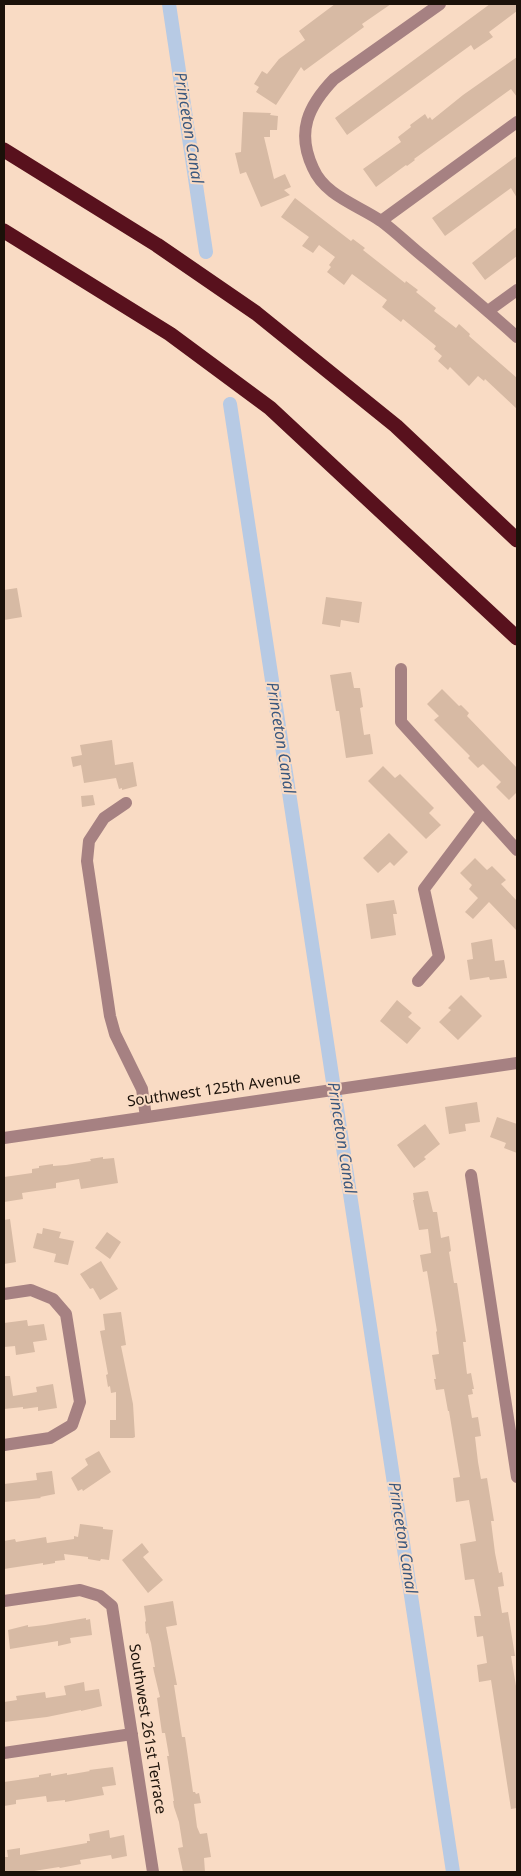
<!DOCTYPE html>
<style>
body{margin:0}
#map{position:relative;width:521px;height:1876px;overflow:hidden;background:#f9dbc4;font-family:"Noto Sans",sans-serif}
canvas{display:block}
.frame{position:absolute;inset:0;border:5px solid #1b1109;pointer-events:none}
</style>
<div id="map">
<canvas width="521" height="1876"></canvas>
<div class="frame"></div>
</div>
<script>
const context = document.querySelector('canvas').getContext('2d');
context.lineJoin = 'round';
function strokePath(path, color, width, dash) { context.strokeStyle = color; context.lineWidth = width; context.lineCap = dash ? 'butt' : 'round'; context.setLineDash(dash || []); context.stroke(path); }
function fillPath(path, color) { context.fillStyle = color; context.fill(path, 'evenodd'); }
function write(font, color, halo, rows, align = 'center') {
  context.font = font + ' "Noto Sans",sans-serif'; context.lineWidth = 4; context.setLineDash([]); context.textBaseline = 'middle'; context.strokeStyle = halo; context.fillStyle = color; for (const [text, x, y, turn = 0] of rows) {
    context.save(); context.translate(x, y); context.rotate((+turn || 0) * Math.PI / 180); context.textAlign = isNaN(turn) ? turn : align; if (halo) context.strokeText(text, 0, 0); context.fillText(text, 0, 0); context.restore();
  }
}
const canal = new Path2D(`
 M169,4L206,252
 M230,404L453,1872`);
const building = new Path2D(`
 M335,4H391L362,24L364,27L304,71L301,67L276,105L256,92L259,87L254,84L262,71L267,74L279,59L305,40L299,31Z
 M490,4H517V11L489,32L493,37L474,50L471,45L347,135L335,118Z
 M517,57V97L511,89L414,159L415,160L407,166L406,165L376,187L363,169L401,142L398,137L411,127L410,125L425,114L428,119L430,117L432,120L463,95Z
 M243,112L271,113L270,115L278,116L277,130H270V137H264L274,179L285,174L291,187L284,190L290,195L261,207L246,172L240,174L235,153L241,152Z
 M517,156V198L511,188L445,236L432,218Z
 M295,198L351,241L353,239L365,248L363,250L405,283L406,281L418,290L416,292L436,308L434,311L456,328L459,324L470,334L469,336L517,378V409L485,379L484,381L478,376L469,386L450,367L448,370L438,361L442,356L434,349L436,346L403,319L401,322L382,307L387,300L352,274L344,285L327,272L331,267L329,265L335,257L319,245L313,253L302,246L309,237L281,217Z
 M517,227V256L485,280L472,263Z
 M17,588L22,617L4,620V590Z
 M326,597L362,602L359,623L341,620L340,627L322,624Z
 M351,672L354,688H360L363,707L360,708L364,735L370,734L373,754L346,758L339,711H336L330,675Z
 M442,689L459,706L461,705L469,713L467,716L517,768V792L509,800L496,787L501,782L483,764L478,768L468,758L470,756L434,720L439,716L427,704Z
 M112,740L115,765L133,762L137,786L122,790V788L119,789L116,778L84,783L81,765L73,767L71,757L82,755L80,745Z
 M383,766L395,778L400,774L434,808L429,813L441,825L426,839L368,781Z
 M93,795L95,805L82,807L81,796Z
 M389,833L408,852L394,866L390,862L378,873L363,858Z
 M475,858L487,870L492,866L506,880L501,884L517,901V931L489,902L473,919L465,912L478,898L469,889L472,885L460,873Z
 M394,900L397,914H393L396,935L371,939L366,904Z
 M492,939L495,961L504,960L507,978L490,980L489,977L470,980L467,960L473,959L471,943Z
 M461,995L482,1016L458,1040L439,1022L451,1010L448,1008Z
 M397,1000L412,1013L408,1017L421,1028L407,1044L380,1021Z
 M477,1102L480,1122L465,1124L466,1131L449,1134L445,1107Z
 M497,1117L517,1124V1153L504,1148L506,1143L490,1137Z
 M425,1124L440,1144L424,1157L426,1159L414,1168L397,1145Z
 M103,1157V1159L114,1158L118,1183L81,1189L79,1179L56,1183V1188L22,1193L23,1199L4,1202V1177L32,1173V1169L39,1168V1166L53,1164V1166L66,1165L91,1161L90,1159Z
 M428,1191L433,1212H437L441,1238L449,1236L451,1251L449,1252L454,1283H457L466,1342H463L467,1374L471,1373L474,1389H472L473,1394L468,1395L472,1418L478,1417L481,1436L475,1437L478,1462L481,1479L487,1478L494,1521H491L495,1553L499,1573L502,1572L504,1586L498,1587L502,1613L508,1612L515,1656H511L516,1686H517V1808L511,1809L491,1680L479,1682L477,1665L487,1663L483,1636L477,1637L474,1616H481L474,1579L465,1580L460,1544L476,1541L469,1500L456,1502L453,1478L460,1477L449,1411H448L444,1389L436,1390L434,1379H436L432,1355L439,1354L436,1332L437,1331L427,1271L423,1272L420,1255L431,1253L428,1229L419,1230L413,1200H414L413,1193Z
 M10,1219L16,1262L4,1264V1220Z
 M43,1228L61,1232L59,1238L74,1241L68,1265L54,1262L56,1254L33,1248L37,1233L42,1234Z
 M107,1232L121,1242L110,1259L95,1248Z
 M101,1261L118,1289L100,1300L93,1288L90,1289L80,1274Z
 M121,1312L126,1345L121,1346L133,1404L135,1437L133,1438H110V1420H116V1392L111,1393L110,1386L108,1387L106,1375L108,1374L100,1331L105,1330L103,1314Z
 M27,1320L28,1326L44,1324L47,1340L33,1342L35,1352L16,1355L15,1346L4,1347V1323Z
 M4,1376H10L13,1396L37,1392L36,1387L53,1384L57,1408L38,1411V1407L23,1409V1407L4,1409Z
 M99,1451L111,1472L83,1491L82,1489L78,1491L71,1478L88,1465L85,1459Z
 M52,1471L55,1494L40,1497L41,1498L4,1502V1484L37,1480L36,1473Z
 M80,1524L103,1527V1529L113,1530L109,1560L101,1559L100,1561L88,1559V1557L64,1554L65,1560L55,1561V1563L43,1565V1563L4,1569V1541L15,1539L16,1542L46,1537L47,1543L74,1539V1536L78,1537Z
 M142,1543L149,1552L143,1557L163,1580L148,1593L122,1560Z
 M173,1601L177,1625L166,1627L177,1685H174L182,1737H185L193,1792H195L196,1794L199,1793L201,1803L194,1804L197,1827L200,1834L207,1833L211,1857L204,1858L205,1872H183L178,1848L183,1847L179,1822L174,1807L173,1801H174L167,1756H169L165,1733H162L157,1698L160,1697L154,1672L153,1667H155L151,1643L148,1633L146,1634L145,1622L146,1621L144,1606Z
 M86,1618V1620L90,1619L92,1635L70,1638L71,1643L58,1646V1641L10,1649L8,1630L28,1625V1627L45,1625Z
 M84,1682L85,1691L99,1689L102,1706L81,1711V1710L47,1717L4,1722V1702L17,1700L16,1696L45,1692L46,1698L66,1695L64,1686Z
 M113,1767L116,1785L102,1787L104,1795L65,1802V1800L47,1802L46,1796L16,1800V1804L4,1806V1782L39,1777V1775L51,1773V1776L67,1773V1775L90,1771L89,1770Z
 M109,1830L110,1838L124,1835L127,1856L112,1859L111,1855L80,1860L81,1864L60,1868L59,1867L28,1872H4V1857H8L7,1850L20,1848V1855L87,1843V1841H90L89,1834Z`);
const minor = new Path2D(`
 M440,4L334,79C308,106 296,132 313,168C325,196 358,205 381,221C396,232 410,246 425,258C456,284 487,310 517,337
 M381,221L517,122
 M488,311L517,290
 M401,669V722L517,850
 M126,803L104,818L89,841L87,861L110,1016L115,1034L142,1089L146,1117
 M418,981L439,957L424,889L482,812
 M4,1138L517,1063
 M471,1175L517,1477
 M4,1294L31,1290L53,1299L66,1314L80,1402L72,1425L50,1438L4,1445
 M4,1601L80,1590L100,1596L112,1606L153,1872
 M4,1753L132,1734`);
const highway = new Path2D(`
 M4,150L157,245L256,313L396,426L517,540
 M4,231L170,334L270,408L517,638`);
const streetNames = [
 ["Southwest 125th Avenue",214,1090,-8],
 ["Southwest 261st Terrace",147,1729,81]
];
const waterNames = [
 ["Princeton Canal",188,128,81],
 ["Princeton Canal",280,738,81],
 ["Princeton Canal",341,1138,81],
 ["Princeton Canal",402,1538,81]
];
strokePath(canal, '#b7cae4', 14);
fillPath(building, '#d7baa4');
strokePath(minor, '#a68182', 12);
strokePath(highway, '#58111d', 15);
write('15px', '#1b1109', '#f9dbc4', streetNames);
write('italic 16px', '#3b587e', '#f9dbc4', waterNames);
</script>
